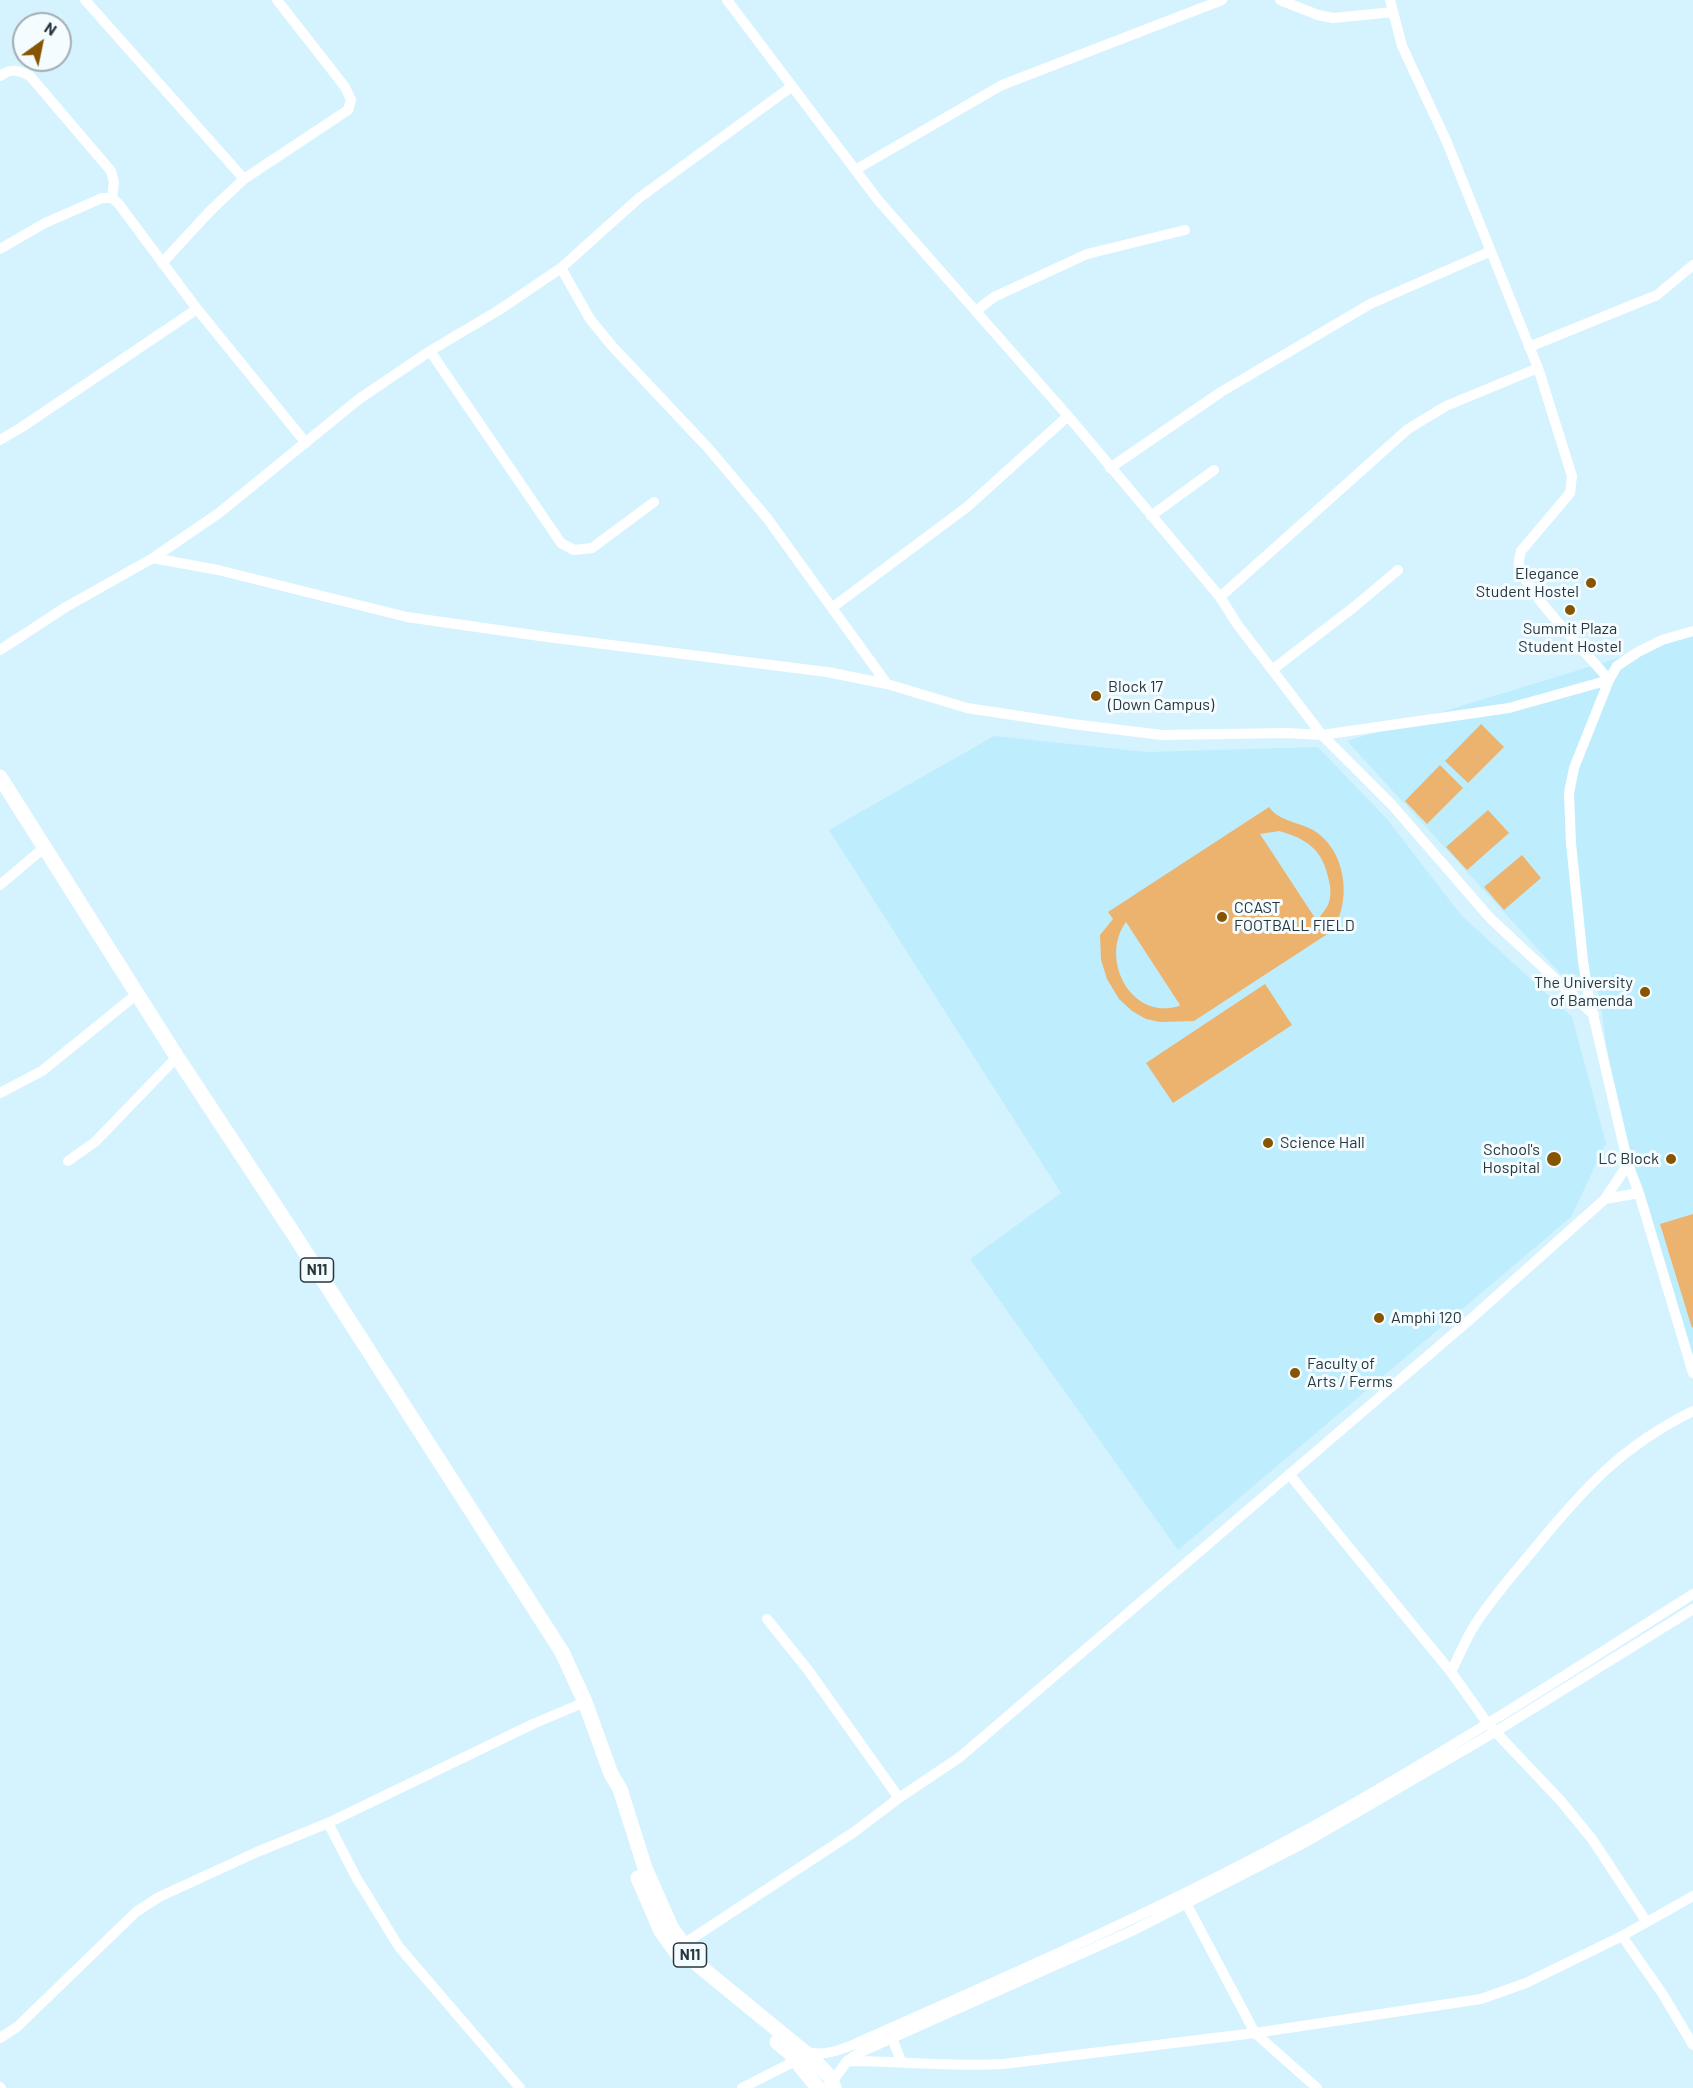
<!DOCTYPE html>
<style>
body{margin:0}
#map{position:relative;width:1693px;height:2088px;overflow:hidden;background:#d5f3fe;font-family:Barlow,sans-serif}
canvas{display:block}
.north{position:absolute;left:12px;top:12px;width:60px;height:60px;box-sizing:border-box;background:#f4fcff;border:2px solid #a2adb1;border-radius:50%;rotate:33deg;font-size:16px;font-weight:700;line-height:24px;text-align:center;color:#28373d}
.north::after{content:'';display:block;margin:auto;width:21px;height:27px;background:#875400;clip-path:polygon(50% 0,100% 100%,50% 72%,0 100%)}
</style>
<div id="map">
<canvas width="1693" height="2088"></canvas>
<div class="north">N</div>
</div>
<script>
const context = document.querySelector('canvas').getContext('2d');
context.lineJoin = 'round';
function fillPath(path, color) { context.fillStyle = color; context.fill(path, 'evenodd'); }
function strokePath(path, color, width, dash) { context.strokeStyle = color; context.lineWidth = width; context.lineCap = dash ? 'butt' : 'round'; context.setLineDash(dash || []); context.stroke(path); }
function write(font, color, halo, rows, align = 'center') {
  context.font = font + ' Barlow,sans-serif'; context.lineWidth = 6; context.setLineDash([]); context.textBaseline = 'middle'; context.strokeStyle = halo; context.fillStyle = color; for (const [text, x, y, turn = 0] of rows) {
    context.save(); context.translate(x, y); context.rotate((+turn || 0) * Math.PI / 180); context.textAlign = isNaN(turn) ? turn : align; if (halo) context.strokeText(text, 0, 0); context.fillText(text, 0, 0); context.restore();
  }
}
const built = new Path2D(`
 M1693,635V1360L1616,1114L1600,1000L1595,984L1568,982L1347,741Z
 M994,736L1147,752L1318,747L1387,819L1461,915L1572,1017L1606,1143L1571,1217L1178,1550L970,1259L1061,1193L829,830Z`);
const green = new Path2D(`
 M1481,724L1504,747L1468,783L1445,761Z
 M1440,765L1463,788L1427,824L1405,801Z
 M1269,807C1279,821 1298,822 1313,830C1342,847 1350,888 1339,917C1337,923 1332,928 1329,933L1194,1021L1160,1022L1146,1019L1132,1011L1119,999L1107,979L1101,960L1100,935L1113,919L1108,912ZM1279,831C1308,839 1323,850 1329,881C1331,888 1331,898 1328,905C1325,910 1320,916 1317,921L1260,834ZM1126,922L1180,1005L1179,1006C1131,1021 1099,959 1126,922Z
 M1488,810L1509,833L1467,870L1446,847Z
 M1522,855L1541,878L1504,910L1484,887Z
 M1265,984L1292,1025L1173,1103L1146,1063Z
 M1693,1214V1327L1692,1328L1660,1224Z`);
const minor = new Path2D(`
 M85,0L244,179
 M727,0L878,200L1068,416L1220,597L1237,624L1322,735L1392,805L1490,918L1594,1015
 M1280,0L1318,15L1333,18L1393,12
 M1390,0L1402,46L1446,140L1538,368L1572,476L1570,493L1521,551C1520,556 1518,561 1519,565C1524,591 1590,656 1609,680
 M0,76C11,68 19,70 30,76L111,171L114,182L112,198
 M855,170L1002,85L1222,0
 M0,249L45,223L102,198H112L118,203L197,309L306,443
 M162,263L211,210L244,179L348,110L351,100L345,87L277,0
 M561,268L590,319L612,346L709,449L767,518L887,684
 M977,310L994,297L1087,254L1185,230
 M1529,347L1657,295L1693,265
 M430,351L561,543L574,550L592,548L654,502
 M0,440L22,427L197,309
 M1110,468L1221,392L1370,304L1489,252
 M1151,516L1214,470
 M153,558L218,570L407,617L547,637L827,672L887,684L967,708L1072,724L1162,735L1287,733L1322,735L1509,708L1609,680
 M1220,597L1408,429L1446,406L1538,368
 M833,607L967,507L1068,416
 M1693,631L1662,640L1638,652L1617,666L1609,680L1574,768L1569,793L1571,843L1583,961L1588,993L1628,1164L1639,1193L1693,1373
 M0,650L66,607L153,558L219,513L359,399L430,351L499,310L561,268L639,198L791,87
 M1272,670L1354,607L1398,570
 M0,885L46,846
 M0,1093L42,1071L137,994
 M68,1161L95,1142L177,1057
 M1605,1199L1639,1193
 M1289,1474L1451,1672L1488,1724L1560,1800L1592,1839L1646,1921
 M767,1619L808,1670L899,1798
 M1451,1672C1459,1656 1466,1638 1476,1623C1493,1597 1515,1572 1535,1548C1584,1488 1622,1446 1693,1411
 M328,1823L356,1877L399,1947L520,2088
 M1186,1903L1255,2033L1317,2088
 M1622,1936L1662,1993L1693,2045
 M679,1947L854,1832L899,1798L960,1757L1473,1317L1605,1199L1628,1164
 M0,2038L17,2027L136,1912L159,1897L257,1852L328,1823L533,1724L585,1702
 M892,2038L901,2061
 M805,2052C824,2056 838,2051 855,2044C1005,1977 1157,1912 1301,1833C1435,1759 1564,1676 1693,1594
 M847,2061C900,2061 951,2067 1003,2064L1255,2033L1481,1999L1526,1983L1622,1936L1693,1896
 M830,2085L847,2061L861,2052L1132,1931L1306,1842L1495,1732L1693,1609
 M0,2087L1,2088
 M742,2088L795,2061`);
const highway = new Path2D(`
 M0,777L177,1057L293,1233L562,1652L585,1702L611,1774L620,1789L645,1868L671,1927L697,1964L813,2059L830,2077L834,2088
 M638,1878L661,1931L682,1960
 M777,2042L790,2053L818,2088`);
const markers = [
 [1591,583,6,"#875400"],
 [1570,610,6,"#875400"],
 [1096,696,6,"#875400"],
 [1222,917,6,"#875400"],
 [1645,992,6,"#875400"],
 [1268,1143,6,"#875400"],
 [1554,1159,8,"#875400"],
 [1671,1159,6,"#875400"],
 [1379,1318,6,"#875400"],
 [1295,1373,6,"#875400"]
];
const shields = [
 [317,1270,33],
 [690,1955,33]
];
const shieldNames = [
 ["N11",317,1270],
 ["N11",690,1955]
];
const poiNames = [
 ["Elegance",1579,574,"right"],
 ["Student Hostel",1579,592,"right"],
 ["Summit Plaza",1570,629,"center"],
 ["Student Hostel",1570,647,"center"],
 ["Block 17",1108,687],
 ["(Down Campus)",1108,705],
 ["CCAST",1234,908],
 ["FOOTBALL FIELD",1234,926],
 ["The University",1633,983,"right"],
 ["of Bamenda",1633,1001,"right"],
 ["Science Hall",1280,1143],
 ["School's",1540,1150,"right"],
 ["Hospital",1540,1168,"right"],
 ["LC Block",1659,1159,"right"],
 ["Amphi 120",1391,1318],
 ["Faculty of",1307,1364],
 ["Arts / Ferms",1307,1382]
];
fillPath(built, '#beedfe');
fillPath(green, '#ecb36f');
strokePath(minor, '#fff', 10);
strokePath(highway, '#fff', 15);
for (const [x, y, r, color] of markers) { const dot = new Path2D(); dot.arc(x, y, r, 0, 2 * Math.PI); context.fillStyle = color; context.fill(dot); strokePath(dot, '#f4fcff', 2); }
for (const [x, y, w] of shields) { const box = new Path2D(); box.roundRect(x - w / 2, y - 12, w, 24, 4.5); context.fillStyle = '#f4fcff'; context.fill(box); strokePath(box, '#28373d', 1.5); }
write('bold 15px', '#28373d', null, shieldNames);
write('16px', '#28373d', '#f4fcff', poiNames, 'left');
</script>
